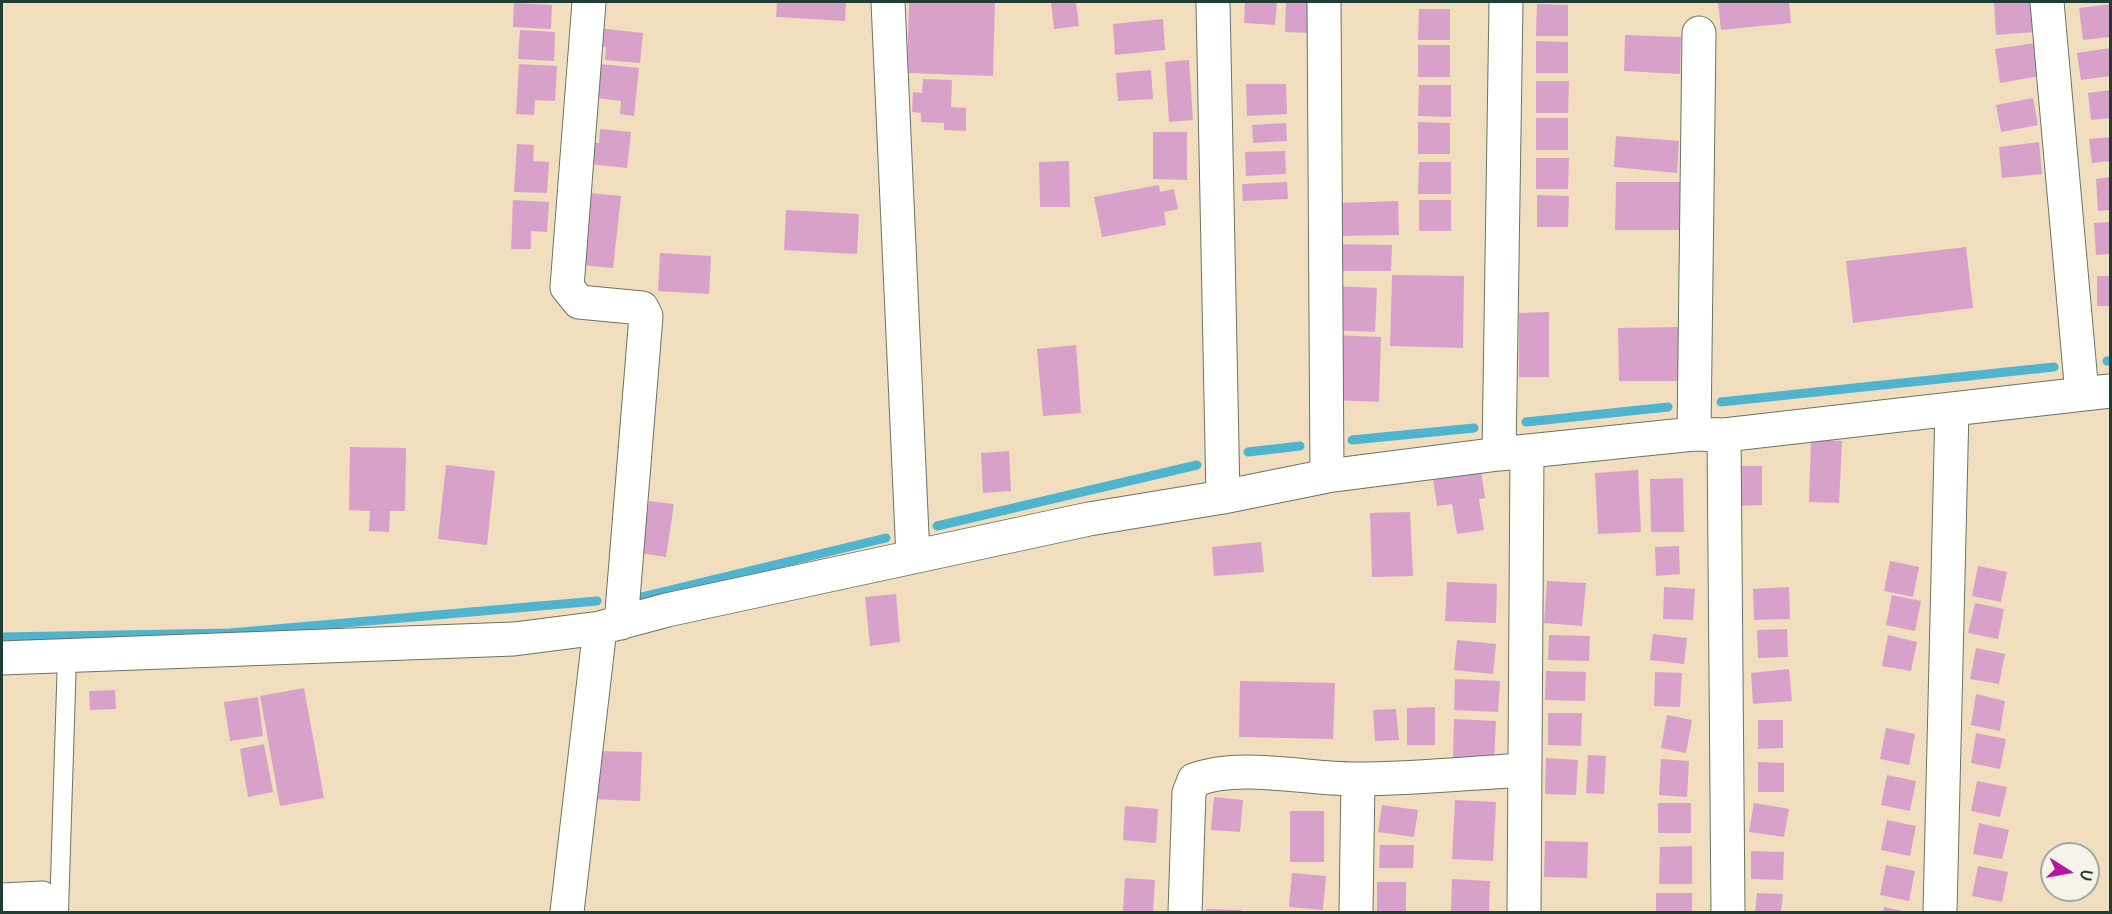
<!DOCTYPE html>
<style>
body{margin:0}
#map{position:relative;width:2112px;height:914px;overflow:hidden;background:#f1debf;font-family:Pangolin,sans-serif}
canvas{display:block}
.frame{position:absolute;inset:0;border:3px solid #1f3d34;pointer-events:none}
.north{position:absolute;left:2040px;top:842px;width:60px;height:60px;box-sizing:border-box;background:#f7f3e8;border:2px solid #a1aaa0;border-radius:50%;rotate:101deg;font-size:16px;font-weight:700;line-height:24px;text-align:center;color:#1f3d34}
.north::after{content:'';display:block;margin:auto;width:21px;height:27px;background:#b5179e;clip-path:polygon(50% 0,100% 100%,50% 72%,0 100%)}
</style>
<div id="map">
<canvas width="2112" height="914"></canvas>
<div class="frame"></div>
<div class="north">U</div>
</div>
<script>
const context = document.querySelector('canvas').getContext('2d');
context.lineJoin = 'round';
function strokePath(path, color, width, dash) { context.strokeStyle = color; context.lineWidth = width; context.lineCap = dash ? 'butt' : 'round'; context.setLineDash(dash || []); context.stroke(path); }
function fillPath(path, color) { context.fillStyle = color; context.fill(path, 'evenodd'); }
const stream = new Path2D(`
 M2107,361H2110
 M1721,402L2054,367
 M1526,422L1668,407
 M1352,440L1474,428
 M1248,452L1300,446
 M937,526L1197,465
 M637,598L886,538
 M2,637L230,633L597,601`);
const building = new Path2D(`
 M777,2H846L845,21L776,17Z
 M909,2H995L993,76L907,73Z
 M1051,2H1076L1079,26L1054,29Z
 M1245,2H1277L1275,25L1244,23Z
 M1286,2H1311L1309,33L1285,32Z
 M1718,2H1789L1791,23L1721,30Z
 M1994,2H2032L2035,32L1996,35Z
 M514,3L552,5L551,29L513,27Z
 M1537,4L1568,5V36H1536Z
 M2110,4V37L2083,40L2079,8Z
 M1419,9H1450V40H1418Z
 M1163,19L1165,50L1115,55L1113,24Z
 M589,27L643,33L640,63L605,60L606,47L587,45Z
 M520,30L555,32L554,61L518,59Z
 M1625,35L1681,37L1680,74L1624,71Z
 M1536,41L1568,42V73H1536Z
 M2035,43L2040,76L2000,83L1995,49Z
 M1418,45H1450V77H1418Z
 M2110,48V76L2081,80L2077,53Z
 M1189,60L1193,120L1169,122L1165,62Z
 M519,64L557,66L555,101L535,100L534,115L516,114Z
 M600,64L639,68L634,116L620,114L621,101L597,98Z
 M1151,70L1153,99L1118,101L1116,73Z
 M923,79L952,80L951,107L966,108V131L944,130V123L921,122V113L912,112L913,92L922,93Z
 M1536,81H1569L1568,113H1536Z
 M1246,84H1286L1287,114L1247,116Z
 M1419,85H1451V117L1418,116Z
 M2110,90V118L2091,120L2088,93Z
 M2033,98L2038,125L2001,132L1996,105Z
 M1536,118H1568V150H1536Z
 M1418,122L1450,123V154H1418Z
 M1286,123L1287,141L1253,143L1252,125Z
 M600,129L631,132L627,168L589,164L592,143H599Z
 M1153,132H1187V180L1153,179Z
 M1616,136L1679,141L1677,173L1614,167Z
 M2110,137V161L2092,163L2089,139Z
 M2039,142L2042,174L2002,178L1999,147Z
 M517,144L534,145L533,161L549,162L547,193L514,192Z
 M1285,151L1286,174L1246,176L1245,152Z
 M1536,158H1569L1568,189H1536Z
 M1069,161L1070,207H1040L1039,162Z
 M1419,162H1451V194H1418Z
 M2110,177V210L2098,211L2096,179Z
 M1287,182L1288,199L1243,201L1242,184Z
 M1616,182H1689V230H1615Z
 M1159,185L1160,192L1174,189L1178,209L1164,212L1166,225L1102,237L1094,197Z
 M578,192L621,196L613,268L580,265Z
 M1537,195L1569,196L1568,227H1537Z
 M513,200L549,202L547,232L531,231V249H511Z
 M1419,200H1451V231H1419Z
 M1398,201L1399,235L1340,236L1339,203Z
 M786,210L859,214L857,254L784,250Z
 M2110,222V254L2096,255L2094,223Z
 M1334,244L1392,245L1391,271H1334Z
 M1966,247L1973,308L1853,323L1846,261Z
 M660,253L711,256L709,294L658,291Z
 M1392,275L1464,276L1463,348L1390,346Z
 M2097,276H2110V306H2097Z
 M1334,286L1377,288L1375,332L1332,330Z
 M1549,312V377H1519V313Z
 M1682,327L1683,381H1619L1618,328Z
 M1334,335L1381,337L1379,402L1332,400Z
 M1076,345L1081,413L1043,416L1037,349Z
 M1811,439L1842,441L1839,503L1809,502Z
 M350,447L406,448L405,511H390L389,532L369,531L370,511L349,510Z
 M1009,451L1011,491L983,493L981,453Z
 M446,465L495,471L487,545L438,539Z
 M1736,466H1762V505L1737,506Z
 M1638,470L1641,532L1598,534L1595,473Z
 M1481,471L1485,498L1479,499L1484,530L1457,534L1452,504L1437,506L1433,479Z
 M1683,478L1684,532H1651L1650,479Z
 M649,501L674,504L666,557L640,553Z
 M1410,512L1413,576L1372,577L1370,513Z
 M1261,542L1264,572L1214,576L1212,547Z
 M1679,546L1680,574L1656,576L1655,547Z
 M1890,561L1919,567L1913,597L1884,591Z
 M1978,566L2007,572L2001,602L1972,596Z
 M1547,581L1586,583L1582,626L1544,623Z
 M1447,582L1497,584L1496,623L1445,621Z
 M1664,587L1695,589L1693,620L1663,619Z
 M1789,587L1790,619L1754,620L1753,589Z
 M896,594L900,642L870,646L865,597Z
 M1892,595L1921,601L1915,631L1886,625Z
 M1975,603L2004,609L1998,639L1968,633Z
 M1787,629L1788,657L1758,658L1757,630Z
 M1653,634L1687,638L1684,664L1650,660Z
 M1549,635L1590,636L1589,661L1548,660Z
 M1888,635L1917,642L1911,671L1882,666Z
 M1457,640L1496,644L1493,674L1454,670Z
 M1976,648L2005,654L1999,684L1970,679Z
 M1789,669L1792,701L1753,704L1751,673Z
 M1546,671L1586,672L1585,701L1545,700Z
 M1655,672L1682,673L1680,707L1654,706Z
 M1455,679L1500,681L1498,712L1454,710Z
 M1240,681L1335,683L1333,739L1239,737Z
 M304,688L324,798L280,806L260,696Z
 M115,690L116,709L90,710L89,691Z
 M1976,694L2005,701L2000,731L1971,725Z
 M258,697L263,736L230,741L224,702Z
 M1435,707V745H1407V708Z
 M1396,709L1399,740L1375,741L1373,710Z
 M1548,713H1582L1581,746L1548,745Z
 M1667,715L1692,720L1686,753L1661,748Z
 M1454,719L1496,721L1494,760L1453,758Z
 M1758,720H1783V748L1758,749Z
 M1886,728L1915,734L1909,765L1880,759Z
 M1976,733L2006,739L2000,769L1971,763Z
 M264,744L273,792L248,797L240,749Z
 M592,751L642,752L640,801L591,799Z
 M1588,755L1606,756L1604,794L1586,793Z
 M1546,758L1578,760L1576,795L1545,794Z
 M1661,759L1689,761L1687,797L1659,795Z
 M1758,762L1784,763V792H1758Z
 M1887,775L1916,781L1910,811L1881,805Z
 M1977,781L2007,787L2000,817L1971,811Z
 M1214,797L1243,800L1240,832L1211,830Z
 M1455,800L1496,802L1493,861L1452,859Z
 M1658,803H1691V833H1658Z
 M1754,803L1789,809L1784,837L1749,832Z
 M1382,805L1418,810L1414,837L1378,832Z
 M1125,806L1158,809L1156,843L1123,840Z
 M1290,811H1324V862H1290Z
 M1887,820L1916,826L1910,856L1881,850Z
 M1979,823L2009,830L2002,859L1973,854Z
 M1545,841L1588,842L1587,878L1544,877Z
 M1380,845H1414L1413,868H1379Z
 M1692,846V884H1659L1660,847Z
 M1751,851L1784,852L1783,880L1751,879Z
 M1886,865L1915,871L1909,901L1880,895Z
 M1978,866L2008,872L2002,902L1972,896Z
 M1292,873L1326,876L1323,910L1289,907Z
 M1125,878L1155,880L1153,912H1123Z
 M1452,879L1490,881L1489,912H1451Z
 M1377,882H1406V912H1377Z
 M1656,893H1692V912H1656Z
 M1757,893L1783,894L1781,912H1755Z
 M1884,907L1903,911L1902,912H1883Z
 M1206,909L1241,910V912H1206Z`);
const lane = new Path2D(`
 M59,912L67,656`);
const street = new Path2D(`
 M589,2L567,287L579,302L642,308L646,316L621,623
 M888,2L913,557
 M1213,2L1223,497
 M1324,2L1327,476
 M2047,2L2082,394
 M1694,434L1699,33
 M1724,435L1728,912
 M1499,454L1506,2
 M2,658L514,639L600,628L667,610L1089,519L1223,497L1327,476L1499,454L1694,434L1724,435L2110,391
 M2,900L42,898
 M567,912L600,628
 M1185,912L1189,793L1194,780C1242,762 1308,780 1359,779C1414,779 1469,773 1524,770
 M1356,912L1358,779
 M1524,912L1527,452
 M1940,912L1952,409`);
strokePath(stream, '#4fb4ce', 9);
fillPath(building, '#d8a1ca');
strokePath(lane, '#687565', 20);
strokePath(street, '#687565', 35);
strokePath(lane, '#fff', 18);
strokePath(street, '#fff', 33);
</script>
